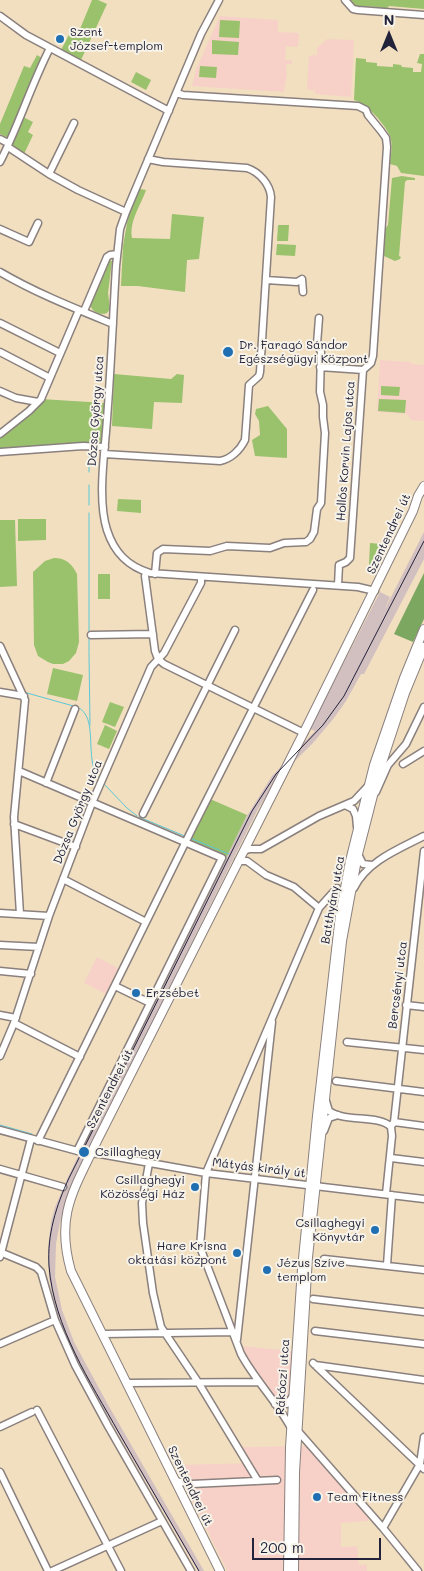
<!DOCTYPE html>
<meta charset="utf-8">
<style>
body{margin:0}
#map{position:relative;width:424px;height:1571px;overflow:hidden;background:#f1dfc0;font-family:Mali,sans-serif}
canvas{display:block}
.north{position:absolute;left:364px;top:10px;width:50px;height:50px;-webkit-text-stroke:4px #f7f3e8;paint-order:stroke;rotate:0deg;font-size:14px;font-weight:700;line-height:20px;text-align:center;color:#22223b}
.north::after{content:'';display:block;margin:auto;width:18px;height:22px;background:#22223b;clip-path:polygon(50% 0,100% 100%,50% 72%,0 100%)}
.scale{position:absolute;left:252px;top:1538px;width:129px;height:22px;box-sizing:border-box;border:2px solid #22223b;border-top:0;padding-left:6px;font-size:15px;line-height:18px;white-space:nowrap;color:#22223b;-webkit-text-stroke:4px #f7f3e8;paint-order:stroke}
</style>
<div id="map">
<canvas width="424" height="1571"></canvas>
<div class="north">N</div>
<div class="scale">200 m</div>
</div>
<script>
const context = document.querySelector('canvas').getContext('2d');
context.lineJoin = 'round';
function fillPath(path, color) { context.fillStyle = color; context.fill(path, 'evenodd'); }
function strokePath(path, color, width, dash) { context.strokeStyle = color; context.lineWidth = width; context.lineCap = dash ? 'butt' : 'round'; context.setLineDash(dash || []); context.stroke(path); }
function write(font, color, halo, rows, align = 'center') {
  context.font = font + ' Mali,sans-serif'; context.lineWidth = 4; context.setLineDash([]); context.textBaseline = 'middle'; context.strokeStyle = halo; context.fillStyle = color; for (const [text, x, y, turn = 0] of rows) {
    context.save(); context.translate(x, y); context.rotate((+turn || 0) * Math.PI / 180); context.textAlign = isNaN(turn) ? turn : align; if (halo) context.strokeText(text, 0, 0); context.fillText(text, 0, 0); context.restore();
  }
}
const built = new Path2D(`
 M220,16L278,20V32L299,33L298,47L286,46L285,60H292V64H286L287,74L284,92L192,86L196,69Z
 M327,39L354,40L351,97L315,94V89L313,91L307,89L309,56H313V54L317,56V48Z
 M380,360L411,362V364L424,365V421L411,420L407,414L377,412Z
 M97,957L118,968L106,994L84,983Z
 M242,1346L293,1351L291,1394L286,1402L275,1400L248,1358Z
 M306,1446L368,1518V1521L341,1523V1547L357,1546L359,1565L367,1564V1571H227L175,1465L252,1463L242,1447Z`);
const industrial = new Path2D(`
 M424,532V559L364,674H361L346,701L334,718L312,744L277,779L258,809L76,1176L67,1198L60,1222L56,1244L55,1277L62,1310L74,1342L107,1403L204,1571H198L102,1406L69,1344L56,1311L49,1278L48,1248L51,1222L55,1207L68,1177L136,1036L245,819L272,776L315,731L310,729L380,592L390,597L384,611Z`);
const green = new Path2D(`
 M92,0H98L107,4L81,60L61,50L73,27L80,29Z
 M349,0H424V9L389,6L386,10L378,9V7L354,6Z
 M220,20L240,21L239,38L219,37Z
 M212,40L239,42L238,55L212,54Z
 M420,54H424V176L401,173L397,166L390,164C391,155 393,144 390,136C385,124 366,103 354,100L356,58L366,59V62L377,63V66L393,67V64L401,65L402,67L413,68V72H421L422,64L417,63Z
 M37,55L42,58L34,74L8,138L0,134V124L24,66L30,68Z
 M200,66L217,67L216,78L199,77Z
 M136,72L151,80L146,90L131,82Z
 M23,117L33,122L28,132L33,135L24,154L11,145Z
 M402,176L415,178V180H407L405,182L399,256L401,257L400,259L395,261L384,256L385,229L388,225L392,178Z
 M140,189L146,190C141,205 129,221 132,238L170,239L172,214L204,217L199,259L187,260L185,292L138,286H121L123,246L129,212Z
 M278,225H289L288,241H277Z
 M277,244L296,245L295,256L276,255Z
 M108,260L112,261L108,293L110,309L107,313C99,316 90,311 90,302Z
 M114,374L171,379L177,374L184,375L182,403L154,402L152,429L112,426Z
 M381,386L400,387L399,396L381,395Z
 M41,399L105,403V447L0,452V434Z
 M379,399L406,400L405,413L378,411Z
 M268,406L287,429V458L255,456L252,440L260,435L259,421L255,414L256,409Z
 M118,499L141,500V513L117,511Z
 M18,519H46V540L18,541Z
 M0,520H15L17,586L0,587Z
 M370,543L381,544L380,566L369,565Z
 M54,558C66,558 72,564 77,574L79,642L76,653L69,661L63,664H53L48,662L38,656L34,645L33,572L45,561Z
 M98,574H110V599H98Z
 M53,668L83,675L77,701L47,694Z
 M110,702L124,707L115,727L102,722Z
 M105,725L117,731L109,749L97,744Z
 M210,799L247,815L226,858L190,841Z`);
const forest = new Path2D(`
 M424,573V619L413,642L394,634Z`);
const stream = new Path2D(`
 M89,472V450
 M89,485V505
 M89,632V513
 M89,636V652
 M89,653L90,725
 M27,693L77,707C100,717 83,760 99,778
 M104,784L127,808L137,816
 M139,817L187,837
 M190,838L229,854
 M0,1125L32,1134`);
const minor = new Path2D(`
 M219,0L201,34L126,212L120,229L116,266C113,317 111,368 107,419C105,451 97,499 107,530C114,552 127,566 150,573L358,587L375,591
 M345,0L353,9L358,10L424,15
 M0,16L26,35L169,111
 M176,93L183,95L358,106L366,110L368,115L381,131L386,138L387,147L373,356L371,363L363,370
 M0,139L8,143
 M8,147L49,174L78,190L126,212
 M0,162C19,125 31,85 50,48
 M49,174L74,123
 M0,229L29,242L38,223
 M0,272C36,293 74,308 113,324
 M266,280L297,282L302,279L303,292
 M84,311L107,257L110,255L117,254
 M0,323L60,353
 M0,352L50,378
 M320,367L363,370
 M0,391L16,398L38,402
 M0,434L29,411L41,399L79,310
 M0,452L83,446L105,447
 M104,454L220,461C231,459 240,450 245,440L249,385L259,376L260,372L271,197C270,184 259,172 247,168L163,162L148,159
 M155,574L157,553L163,549L210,551L227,546L270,548L284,543L306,542L310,539L314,532L317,509L321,503L325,433L323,417V405L320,392L321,352L317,344L319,318
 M145,576L155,651L158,659
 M338,585L339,565L346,562L350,558L363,370
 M91,635L153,634
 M0,646L25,700L14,817L20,914
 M158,659L164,664L304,733
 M0,692L24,696
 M403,764L424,751
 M19,771L222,858L77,1151
 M46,783L75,709
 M376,792L388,765L406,744L424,707
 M345,805L353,809L356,816L357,827
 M143,814L235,630
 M14,824L76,847
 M244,851L249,849H261L319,816L354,801L368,786
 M358,854L363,864L372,865
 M238,861H247L266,875L294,887L319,908
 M63,879L146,922
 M354,888C367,861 399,849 424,836
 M0,913L49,916
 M0,945L39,947
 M0,971L31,974
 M115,986L150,1003
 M406,1005L424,1007
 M0,1015L16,1018
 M14,1023L80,1057
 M347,1042L424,1050
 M0,1056L14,1023L49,916L92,803L151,667L164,653L201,583V577
 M336,1081L424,1092
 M326,1101L329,1111C346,1123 378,1114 391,1127L392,1136L386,1194
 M394,1122L424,851
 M392,1125L394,1122L424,1126
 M0,1130L85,1153L100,1154L206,1173L424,1199
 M324,1131L329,1118L338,1115
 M38,1141L191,831L313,590
 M391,1158L424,1162
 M149,1163L142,1203L143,1223L153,1293L161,1327L198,1382L258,1481
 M0,1169L63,1187
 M0,1252L36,1267L41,1272L55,1320L75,1365L108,1426L191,1571
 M0,1257L31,1139
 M324,1259L424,1270
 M387,1265L392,1195
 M313,1299L424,1312
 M315,1331L424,1344
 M103,1334L234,1332
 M237,1340L272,1022
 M0,1344L55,1320
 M313,1363L424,1469
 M315,1365L424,1380
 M127,1383L258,1382
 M275,1404H287L293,1396
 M37,1410L121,1571
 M0,1427L32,1412
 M291,1428C277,1402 255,1380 241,1354L200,1247L206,1173L319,908L337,888
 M297,1430L383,1528L418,1571
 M0,1472L48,1571
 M175,1481L192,1484L277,1480
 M383,1528L420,1464L424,1437
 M52,1571L162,1521`);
const major = new Path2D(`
 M220,1571L71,1271C55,1215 74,1190 97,1141L306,728L413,511L418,496L424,486
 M288,1571L290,1447L302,1269L317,1116L340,915L350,861L374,765L404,678L424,629
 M294,1571L295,1472L308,1257L342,941L358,854L379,772L405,693L424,647`);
const tram = new Path2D(`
 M175,1178V1175
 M199,1571C172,1525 146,1479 119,1433C90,1381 54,1328 49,1266C47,1235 56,1206 69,1178L252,811L276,774L323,725L344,696L424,541`);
const markers = [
 [60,39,5,"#1f6fb2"],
 [228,352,6,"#1f6fb2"],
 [136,993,5,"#1f6fb2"],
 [84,1152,6,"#1f6fb2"],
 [195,1187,5,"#1f6fb2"],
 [375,1230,5,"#1f6fb2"],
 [237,1253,5,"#1f6fb2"],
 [267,1270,5,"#1f6fb2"],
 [317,1497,5,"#1f6fb2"]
];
const poiNames = [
 ["Szent",70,32],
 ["József-templom",70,46],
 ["Dr. Faragó Sándor",239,345],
 ["Egészségügyi Központ",239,359],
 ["Erzsébet",146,993],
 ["Csillaghegy",95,1152],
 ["Csillaghegyi",185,1180,"right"],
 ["Közösségi Ház",185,1194,"right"],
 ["Csillaghegyi",365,1223,"right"],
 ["Könyvtár",365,1237,"right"],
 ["Hare Krisna",227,1246,"right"],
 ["oktatási központ",227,1260,"right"],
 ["Jézus Szíve",277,1263],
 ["templom",277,1277],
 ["Team Fitness",327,1497]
];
const streetNames = [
 ["Dózsa György utca",96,411,-86],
 ["Hollós Korvin Lajos utca",346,451,-86],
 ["Szentendrei út",389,534,-65],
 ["Dózsa György utca",78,812,-68],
 ["Batthyány utca",333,900,-80],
 ["Bercsényi utca",398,985,-83],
 ["Szentendrei út",110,1089,-63],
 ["Mátyás király út",259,1168,7],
 ["Rákóczi utca",283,1377,-86],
 ["Szentendrei út",190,1486,64]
];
fillPath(built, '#f7d1c7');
fillPath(industrial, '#d2bfc0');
fillPath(green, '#9ac16c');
fillPath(forest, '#7ba760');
strokePath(stream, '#5bc6d5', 1);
strokePath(minor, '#8a807e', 9);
strokePath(major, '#8a807e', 10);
strokePath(minor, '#fff', 6);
strokePath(major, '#fff', 8);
strokePath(tram, '#22223b', 1);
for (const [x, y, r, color] of markers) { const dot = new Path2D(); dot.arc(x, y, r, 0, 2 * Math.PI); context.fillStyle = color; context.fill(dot); strokePath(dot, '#f7f3e8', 2); }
write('12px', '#22223b', '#f7f3e8', poiNames, 'left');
write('12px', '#22223b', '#f7f3e8', streetNames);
</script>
